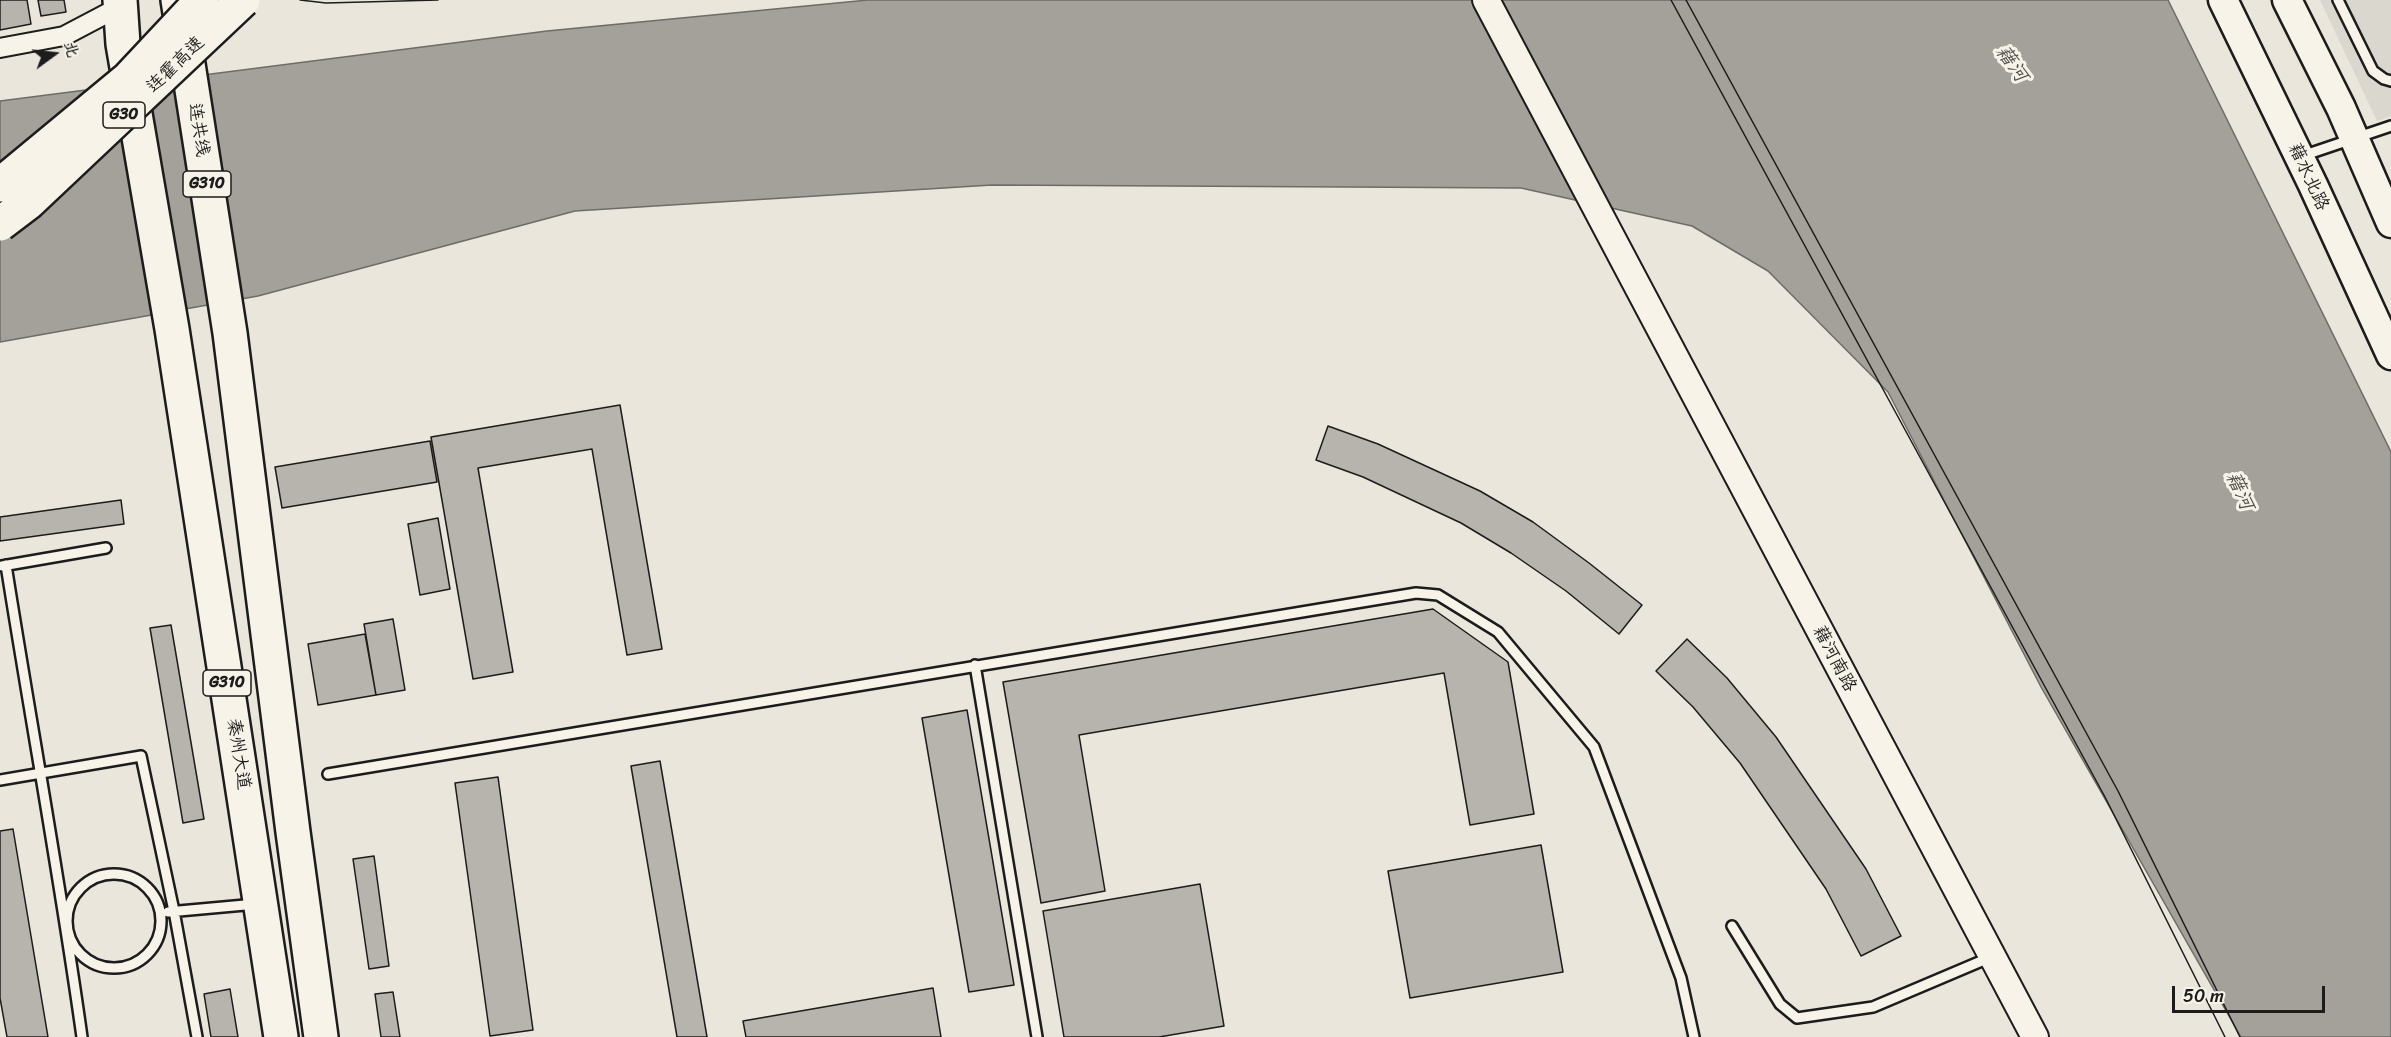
<!DOCTYPE html>
<meta charset="utf-8">
<style>
body{margin:0}
#map{position:relative;width:2391px;height:1037px;overflow:hidden;background:#eae6dc;font-family:Sriracha,"LXGW WenKai TC",sans-serif}
canvas{display:block}
.north{position:absolute;left:24px;top:24px;width:60px;height:60px;-webkit-text-stroke:4px #f7f3e8;paint-order:stroke;rotate:75deg;font-size:16px;font-weight:700;line-height:24px;text-align:center;color:#1c1c1c}
.north::after{content:'';display:block;margin:auto;width:21px;height:27px;background:#1c1c1c;clip-path:polygon(50% 0,100% 100%,50% 72%,0 100%)}
.scale{position:absolute;left:2172px;top:986px;width:153px;height:27px;box-sizing:border-box;border:3px solid #1c1c1c;border-top:0;padding-left:8px;font-size:18px;line-height:21px;white-space:nowrap;color:#1c1c1c;-webkit-text-stroke:4px #f7f3e8;paint-order:stroke}
</style>
<div id="map">
<canvas width="2391" height="1037"></canvas>
<div class="north">北</div>
<div class="scale">50 m</div>
</div>
<script>
const context = document.querySelector('canvas').getContext('2d');
context.lineJoin = 'round';
function fillPath(path, color) { context.fillStyle = color; context.fill(path, 'evenodd'); }
function strokePath(path, color, width, dash) { context.strokeStyle = color; context.lineWidth = width; context.lineCap = dash ? 'butt' : 'round'; context.setLineDash(dash || []); context.stroke(path); }
function write(font, color, halo, rows, align = 'center') {
  context.font = font + ' Sriracha,"LXGW WenKai TC",sans-serif'; context.lineWidth = 6; context.setLineDash([]); context.textBaseline = 'middle'; context.strokeStyle = halo; context.fillStyle = color; for (const [text, x, y, turn = 0] of rows) {
    context.save(); context.translate(x, y); context.rotate((+turn || 0) * Math.PI / 180); context.textAlign = isNaN(turn) ? turn : align; if (halo) context.strokeText(text, 0, 0); context.fillText(text, 0, 0); context.restore();
  }
}
const built = new Path2D(`
 M2320,0H2391V116L2377,121Z`);
const water = new Path2D(`
 M868,0H2168L2391,452V1037H2241L2041,687L1888,392L1768,271L1692,226L1521,188L992,185L575,211L258,296L0,342V101L547,31Z`);
const building = new Path2D(`
 M0,0H27L31,24L0,30Z
 M38,0H64L66,12L41,16Z
 M620,405L662,649L627,655L592,449L478,468L513,672L473,679L431,437Z
 M1328,426L1378,444L1480,491L1533,522L1589,563L1642,605L1619,634L1566,591L1511,553L1461,523L1363,477L1316,460Z
 M430,441L437,482L282,508L275,467Z
 M121,500L124,524L0,541V517Z
 M438,518L450,589L420,595L408,524Z
 M1433,609L1508,662L1534,814L1470,825L1444,673L1079,735L1105,891L1041,903L1003,682Z
 M393,619L405,690L376,695L364,624Z
 M171,625L204,819L183,823L150,628Z
 M365,634L376,695L318,705L308,644Z
 M1687,639L1727,678L1776,737L1866,869L1901,936L1861,956L1826,889L1740,763L1693,707L1656,671Z
 M967,710L1014,985L969,992L922,718Z
 M660,761L707,1037H677L631,766Z
 M498,777L533,1030L490,1036L455,783Z
 M13,829L48,1037H7L0,998V831Z
 M1541,845L1563,972L1410,998L1388,871Z
 M374,856L389,966L369,969L353,859Z
 M1200,884L1224,1026L1159,1037H1064L1043,911Z
 M933,988L941,1037H746L743,1021Z
 M230,989L238,1037H211L204,994Z
 M393,992L400,1037H381L375,994Z`);
const lane = new Path2D(`
 M2338,0L2373,71L2384,79L2391,81
 M2302,156L2391,126
 M6,565C31,723 60,879 82,1037
 M2,566L106,548
 M975,665L1037,1037
 M328,774L1416,593L1438,595L1498,632L1594,747L1681,978L1694,1037
 M0,780L141,756L174,911L197,1037
 M67 921a47 47 0 1 1 94 0a47 47 0 1 1-94 0Z
 M168,912L256,904
 M1732,926L1780,1004L1797,1018L1873,1007L1991,957`);
const street = new Path2D(`
 M0,48L64,36L121,6`);
const secondary = new Path2D(`
 M1486,0L2035,1037`);
const primary = new Path2D(`
 M2223,0L2313,185L2391,355
 M2287,0L2341,108L2391,223`);
const highway = new Path2D(`
 M120,0L123,44L172,329L281,1037
 M178,0L230,333L293,832L321,1037`);
const tram = new Path2D(`
 M300,0L326,3L438,0
 M1671,0L2105,797L2225,1037
 M1686,0L2118,791L2240,1037`);
const highwayBridge = new Path2D(`
 M0,185L128,79L202,0
 M0,224L29,202L243,0`);
const shields = [
 [124,115,42],
 [207,184,48],
 [227,683,48]
];
const shieldNames = [
 ["G30",124,115],
 ["G310",207,184],
 ["G310",227,683]
];
const streetNames = [
 ["连霍高速",176,65,-44],
 ["连共线",198,130,81],
 ["藉水北路",2308,177,65],
 ["藉河南路",1834,659,62],
 ["秦州大道",238,754,81]
];
const waterNames = [
 ["藉河",2011,64,55],
 ["藉河",2239,491,66]
];
fillPath(built, '#dad7ce');
fillPath(water, '#a3a19a');
strokePath(water, '#6d6c68', 1.5);
fillPath(building, '#b6b4ac');
strokePath(building, '#1c1c1c', 1.5);
strokePath(lane, '#1c1c1c', 14);
strokePath(street, '#1c1c1c', 22);
strokePath(secondary, '#1c1c1c', 30);
strokePath(primary, '#1c1c1c', 33);
strokePath(highway, '#1c1c1c', 38);
strokePath(lane, '#f7f3e8', 9);
strokePath(street, '#f7f3e8', 18);
strokePath(secondary, '#f7f3e8', 26);
strokePath(primary, '#f7f3e8', 28);
strokePath(highway, '#f7f3e8', 33);
strokePath(tram, '#1c1c1c', 1.5);
strokePath(highwayBridge, '#1c1c1c', 38, []);
strokePath(highwayBridge, '#f7f3e8', 33);
for (const [x, y, w] of shields) { const box = new Path2D(); box.roundRect(x - w / 2, y - 13, w, 26, 4.5); context.fillStyle = '#f7f3e8'; context.fill(box); strokePath(box, '#1c1c1c', 1.5); }
write('bold 16px', '#1c1c1c', null, shieldNames);
write('18px', '#1c1c1c', '#f7f3e8', streetNames);
write('italic 20px', '#52514e', '#f7f3e8', waterNames);
</script>
